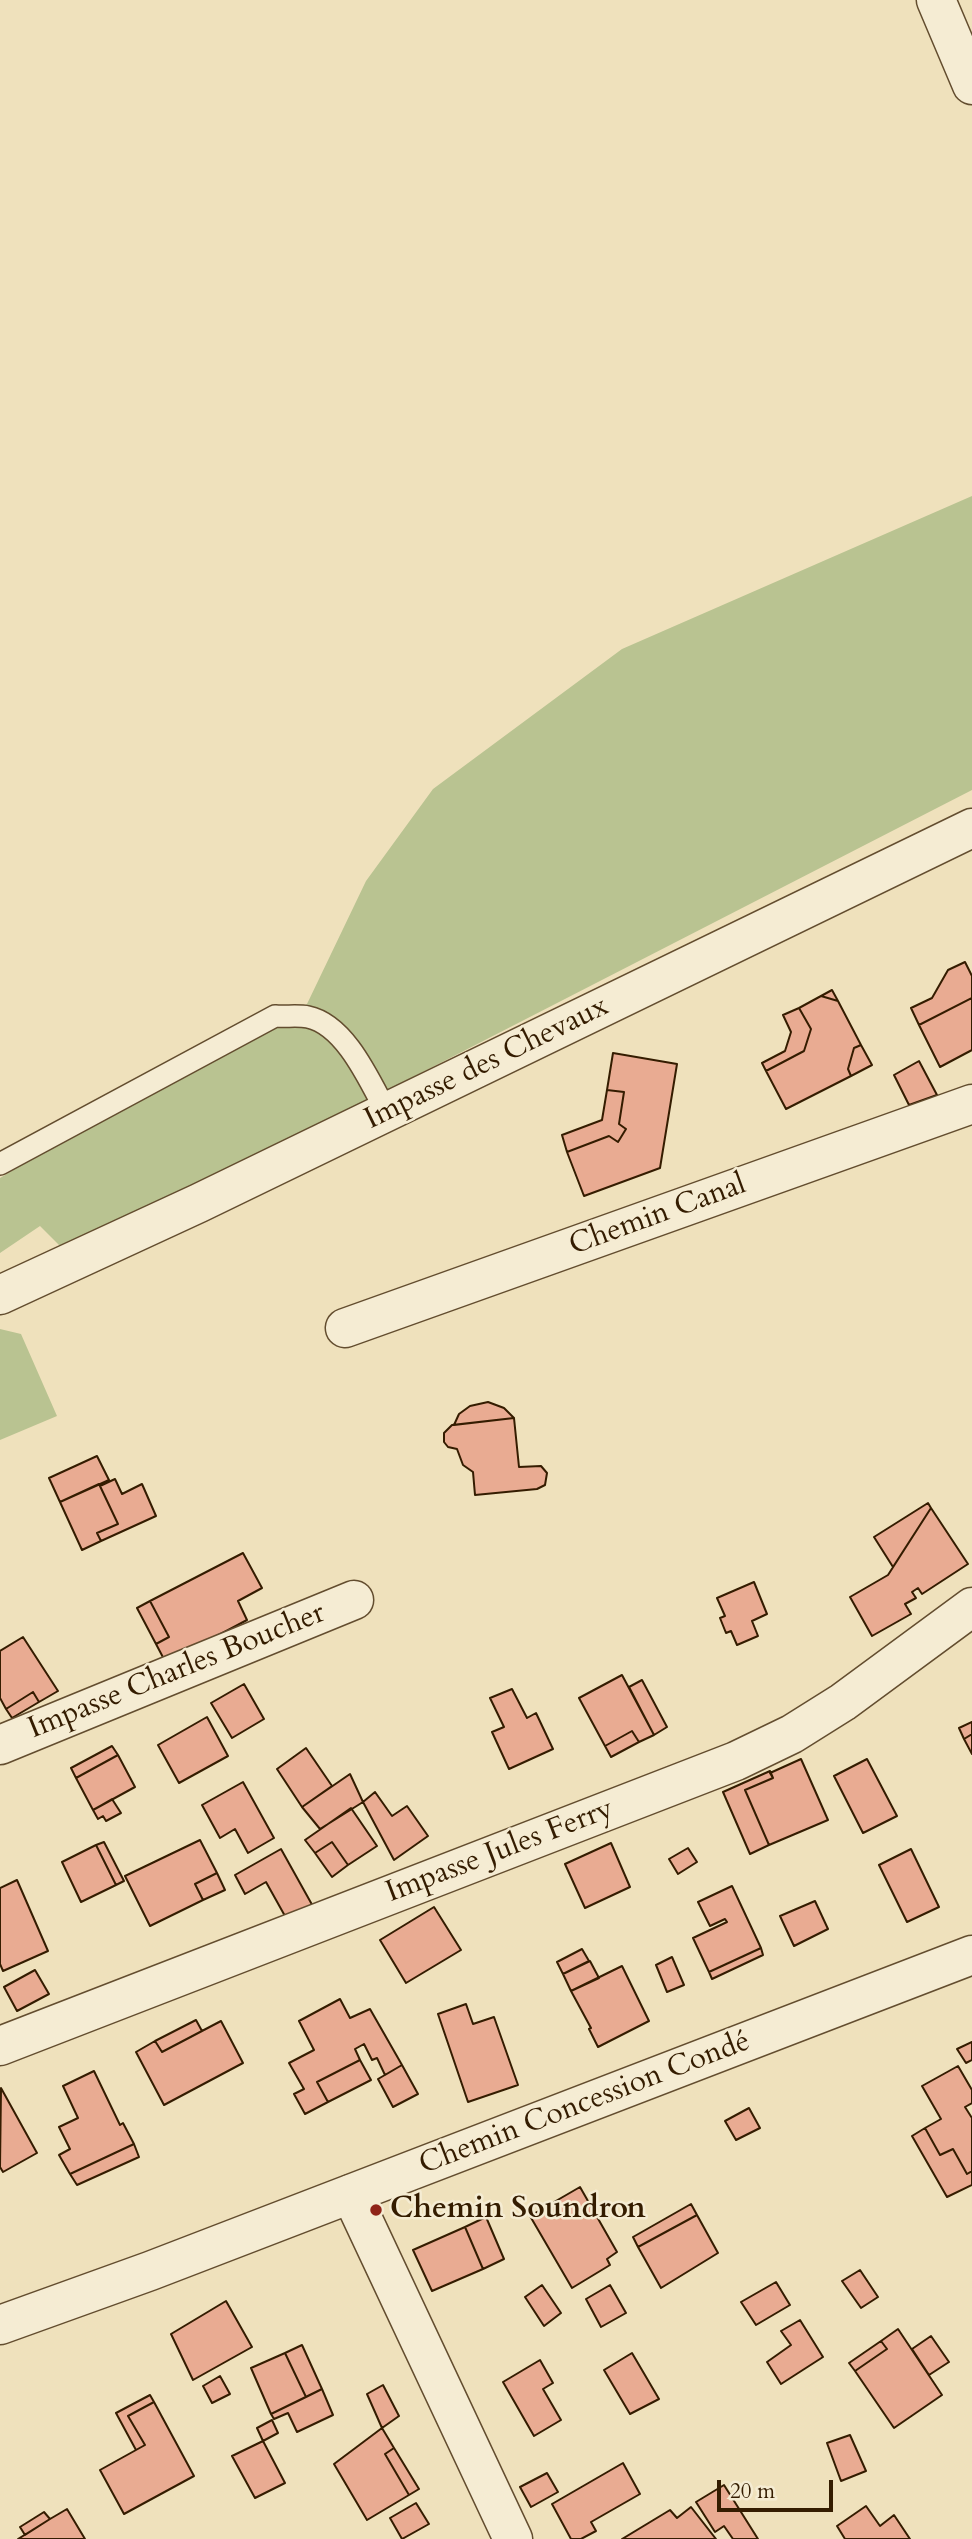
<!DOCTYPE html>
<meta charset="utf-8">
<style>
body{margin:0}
#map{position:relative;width:972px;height:2539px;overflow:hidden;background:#efe1bc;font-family:Cardo,serif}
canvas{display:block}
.scale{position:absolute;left:717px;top:2480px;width:116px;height:32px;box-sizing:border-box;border:4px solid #341c00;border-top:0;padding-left:9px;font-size:21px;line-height:24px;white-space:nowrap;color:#341c00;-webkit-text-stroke:5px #f5ecd3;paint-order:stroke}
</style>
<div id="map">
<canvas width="972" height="2539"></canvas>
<div class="scale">20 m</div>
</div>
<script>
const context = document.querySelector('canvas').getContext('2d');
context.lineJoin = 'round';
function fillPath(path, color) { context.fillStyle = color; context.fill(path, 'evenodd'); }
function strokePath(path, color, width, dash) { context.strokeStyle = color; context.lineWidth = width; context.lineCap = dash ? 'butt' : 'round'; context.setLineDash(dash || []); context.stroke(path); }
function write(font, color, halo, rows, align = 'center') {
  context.font = font + ' Cardo,serif'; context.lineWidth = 5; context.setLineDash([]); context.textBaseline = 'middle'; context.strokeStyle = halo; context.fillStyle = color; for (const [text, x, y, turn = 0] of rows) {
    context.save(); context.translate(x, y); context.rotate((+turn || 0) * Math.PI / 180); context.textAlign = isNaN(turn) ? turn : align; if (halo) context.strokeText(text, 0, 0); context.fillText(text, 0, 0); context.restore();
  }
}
const green = new Path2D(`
 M972,496V790L413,1077L63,1249L40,1226L0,1253V1178L145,1090L307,1004L366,881L433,789L622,649Z
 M0,1329L21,1334L57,1416L0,1440Z`);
const building = new Path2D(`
 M965,962L972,976V998L919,1025L911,1008L932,998L948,970Z
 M832,990L838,1001L821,996Z
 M821,996L838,1001L861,1045L854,1048L848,1069L851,1076L786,1109L766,1071L804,1051L811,1029L799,1008Z
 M972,998V1050L940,1067L919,1025Z
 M799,1008L811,1029L804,1051L766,1071L762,1063L785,1051L791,1032L783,1015Z
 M861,1045L872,1065L851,1076L848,1069L854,1048Z
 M613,1053L677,1064L660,1168L584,1196L567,1152L609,1136L618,1142L626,1129L619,1124L624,1092L607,1090Z
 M919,1061L937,1095L909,1105L894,1075Z
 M607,1090L624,1092L619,1124L626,1129L618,1142L609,1136L567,1152L562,1135L602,1120Z
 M488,1402L504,1408L514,1418L454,1425L459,1414L470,1406Z
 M514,1418L519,1467L541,1466L547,1473L545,1485L537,1489L475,1495L473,1472L463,1465L457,1449L448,1447L444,1442V1433L452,1425Z
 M97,1456L109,1480L60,1502L49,1478Z
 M115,1479L122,1494L142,1484L156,1516L101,1541L97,1533L118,1524L100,1486Z
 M99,1484L118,1524L97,1533L101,1541L82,1550L60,1502Z
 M928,1503L931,1508L893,1567L874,1537Z
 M931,1508L968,1564L922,1594L918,1588L912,1592L916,1598L905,1604L911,1614L872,1636L850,1597L888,1575Z
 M243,1553L262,1588L238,1601L247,1620L166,1663L156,1644L169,1637L150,1601Z
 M754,1582L767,1614L752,1621L758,1636L737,1645L731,1631L726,1633L720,1618L725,1616L717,1598Z
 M150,1601L169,1637L156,1644L137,1608Z
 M23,1637L58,1691L39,1702L33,1692L6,1709L0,1698V1651Z
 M622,1675L654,1735L639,1742L632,1731L605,1746L579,1698Z
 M642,1680L667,1727L654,1735L629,1687Z
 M244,1684L264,1719L232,1738L211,1703Z
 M512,1689L527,1718L536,1713L553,1749L509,1769L492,1732L504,1727L490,1698Z
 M33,1692L39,1702L12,1718L6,1709Z
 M207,1717L228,1756L179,1783L158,1745Z
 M972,1722V1734L964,1739L959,1728Z
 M632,1731L639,1742L611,1757L605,1746Z
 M972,1734V1754L964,1739Z
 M112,1746L118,1755L76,1778L71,1768Z
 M306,1748L332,1786L302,1807L277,1769Z
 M118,1755L135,1787L93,1810L76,1778Z
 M801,1759L828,1820L769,1845L745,1790L773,1778L770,1773Z
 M867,1759L897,1816L863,1833L834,1776Z
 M770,1771L773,1778L745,1790L769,1845L750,1854L723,1792Z
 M350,1774L363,1802L320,1829L302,1807Z
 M243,1782L274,1838L248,1853L235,1829L220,1838L202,1805Z
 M375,1792L392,1816L407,1806L428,1836L394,1860L363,1802Z
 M112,1799L121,1813L106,1821L103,1816L98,1819L93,1810Z
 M351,1808L377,1846L348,1865L332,1842L315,1853L305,1840Z
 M200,1840L217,1873L195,1884L203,1900L150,1926L125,1876Z
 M104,1842L124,1881L116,1885L96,1845Z
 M332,1842L348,1865L332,1877L315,1853Z
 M611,1843L630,1887L585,1908L565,1864Z
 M96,1845L116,1885L81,1902L62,1862Z
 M688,1848L697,1862L678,1874L669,1859Z
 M281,1849L315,1910L290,1925L266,1882L245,1894L235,1875Z
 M911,1849L939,1907L907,1922L879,1865Z
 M217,1873L225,1890L203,1900L195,1884Z
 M17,1880L48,1951L3,1971L0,1964V1888Z
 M732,1886L761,1948L709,1972L693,1938L727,1922L725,1919L710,1926L698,1902Z
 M815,1901L828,1929L794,1946L780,1916Z
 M434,1907L461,1950L406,1983L380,1940Z
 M761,1948L763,1955L712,1979L709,1972Z
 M582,1949L589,1961L563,1974L557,1962Z
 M672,1957L684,1985L667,1992L656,1965Z
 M590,1961L599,1978L571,1991L563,1974Z
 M622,1966L649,2021L598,2047L589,2029L591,2028L571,1991Z
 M35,1970L49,1994L17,2011L4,1987Z
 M340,1999L350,2018L370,2009L402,2065L385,2075L377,2058L372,2060L364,2044L355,2049L360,2060L317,2082L328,2102L305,2114L294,2094L304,2089L289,2063L314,2050L299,2021Z
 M466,2004L473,2024L494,2017L518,2085L468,2102L438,2014Z
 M196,2020L202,2031L162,2052L155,2041Z
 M221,2021L243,2063L164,2105L136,2052L155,2041L162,2052Z
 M972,2042V2060L966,2063L957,2049Z
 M360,2060L371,2080L328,2102L317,2082Z
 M402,2065L418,2094L393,2107L378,2079Z
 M958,2066L972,2090V2103L965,2107L972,2118V2171L967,2174L953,2149L940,2155L925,2128L941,2119L922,2086Z
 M94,2071L120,2125L123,2123L134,2144L70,2174L59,2155L70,2149L59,2127L78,2118L63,2086Z
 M1,2088L37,2153L3,2172L0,2167Z
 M749,2108L760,2128L736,2140L725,2121Z
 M925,2128L940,2155L953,2149L967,2174L972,2171V2185L947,2197L912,2136Z
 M134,2144L139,2157L77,2185L70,2174Z
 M580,2187L617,2252L607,2259L610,2265L572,2288L530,2216Z
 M691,2204L697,2215L638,2247L633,2237Z
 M697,2215L718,2253L661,2288L638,2247Z
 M486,2217L504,2259L483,2269L465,2227Z
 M465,2227L483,2269L432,2291L413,2250Z
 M860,2270L878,2297L861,2308L842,2281Z
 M776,2282L790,2305L756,2325L741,2302Z
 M542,2285L561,2313L544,2326L525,2297Z
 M610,2285L626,2313L601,2327L586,2299Z
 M226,2301L252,2347L193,2380L171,2334Z
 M800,2320L823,2357L781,2384L767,2362L791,2345L781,2331Z
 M898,2329L942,2395L894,2428L855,2371L887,2349L881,2341Z
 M931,2336L949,2362L929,2375L912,2349Z
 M881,2341L887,2349L855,2371L849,2363Z
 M302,2345L322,2389L306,2397L285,2353Z
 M285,2353L306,2397L271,2414L251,2368Z
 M632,2353L659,2399L630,2414L604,2370Z
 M540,2360L553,2383L543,2389L561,2420L534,2436L503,2382Z
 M220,2376L230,2394L212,2403L203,2386Z
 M383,2385L399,2416L382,2428L367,2394Z
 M322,2389L333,2415L297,2432L288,2413L274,2419L271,2414Z
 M150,2395L154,2402L128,2416L145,2445L136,2450L116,2413Z
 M154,2402L194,2476L124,2514L100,2470L145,2445L128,2416Z
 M272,2420L278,2433L263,2441L257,2428Z
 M382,2428L394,2448L385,2454L409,2495L367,2520L334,2464Z
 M850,2435L866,2471L841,2481L827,2443Z
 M263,2441L285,2483L255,2498L232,2456Z
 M394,2448L419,2489L409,2495L385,2454Z
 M623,2463L640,2494L591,2522L596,2531L581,2539H571L552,2504Z
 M547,2473L558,2492L531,2507L520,2487Z
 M724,2485L758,2539H733L724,2526L715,2532L696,2502Z
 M416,2503L429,2524L402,2539L390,2518Z
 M866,2506L880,2526L894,2515L910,2539H845L837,2526Z
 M691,2507L716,2539H622L670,2510L677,2518Z
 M67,2509L85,2539H18L50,2519Z
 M44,2512L50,2519L25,2535L20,2527Z`);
const service = new Path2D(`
 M0,1164L275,1016C285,1017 298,1015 308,1017C346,1025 370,1082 387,1113`);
const minor = new Path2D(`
 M936,0L972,85
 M0,1295L199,1203L972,828
 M345,1328L972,1104
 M0,1745L354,1600
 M0,2046L736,1761L792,1734L843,1702L972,1607
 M351,2194L513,2539`);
const tertiary = new Path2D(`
 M0,2325L150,2271L972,1955`);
const markers = [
 [376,2210,7,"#8f2418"]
];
const streetNames = [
 ["Impasse des Chevaux",487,1064,-26],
 ["Chemin Canal",658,1216,-20],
 ["Impasse Charles Boucher",177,1672,-22],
 ["Impasse Jules Ferry",500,1852,-21],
 ["Chemin Concession Condé",585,2104,-21]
];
const poiNames = [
 ["Chemin Soundron",390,2210]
];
fillPath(green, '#b9c391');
fillPath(building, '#e9ab92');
strokePath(building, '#341c00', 2);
strokePath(service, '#634d2f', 24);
strokePath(minor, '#634d2f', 41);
strokePath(tertiary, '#634d2f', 41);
strokePath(service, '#f5ecd3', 21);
strokePath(minor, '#f5ecd3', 38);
strokePath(tertiary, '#f5ecd3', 38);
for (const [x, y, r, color] of markers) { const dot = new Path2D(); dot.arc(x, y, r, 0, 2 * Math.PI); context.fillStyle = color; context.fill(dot); strokePath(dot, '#f5ecd3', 2.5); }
write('30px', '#341c00', '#f5ecd3', streetNames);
write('bold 30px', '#341c00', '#f5ecd3', poiNames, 'left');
</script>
